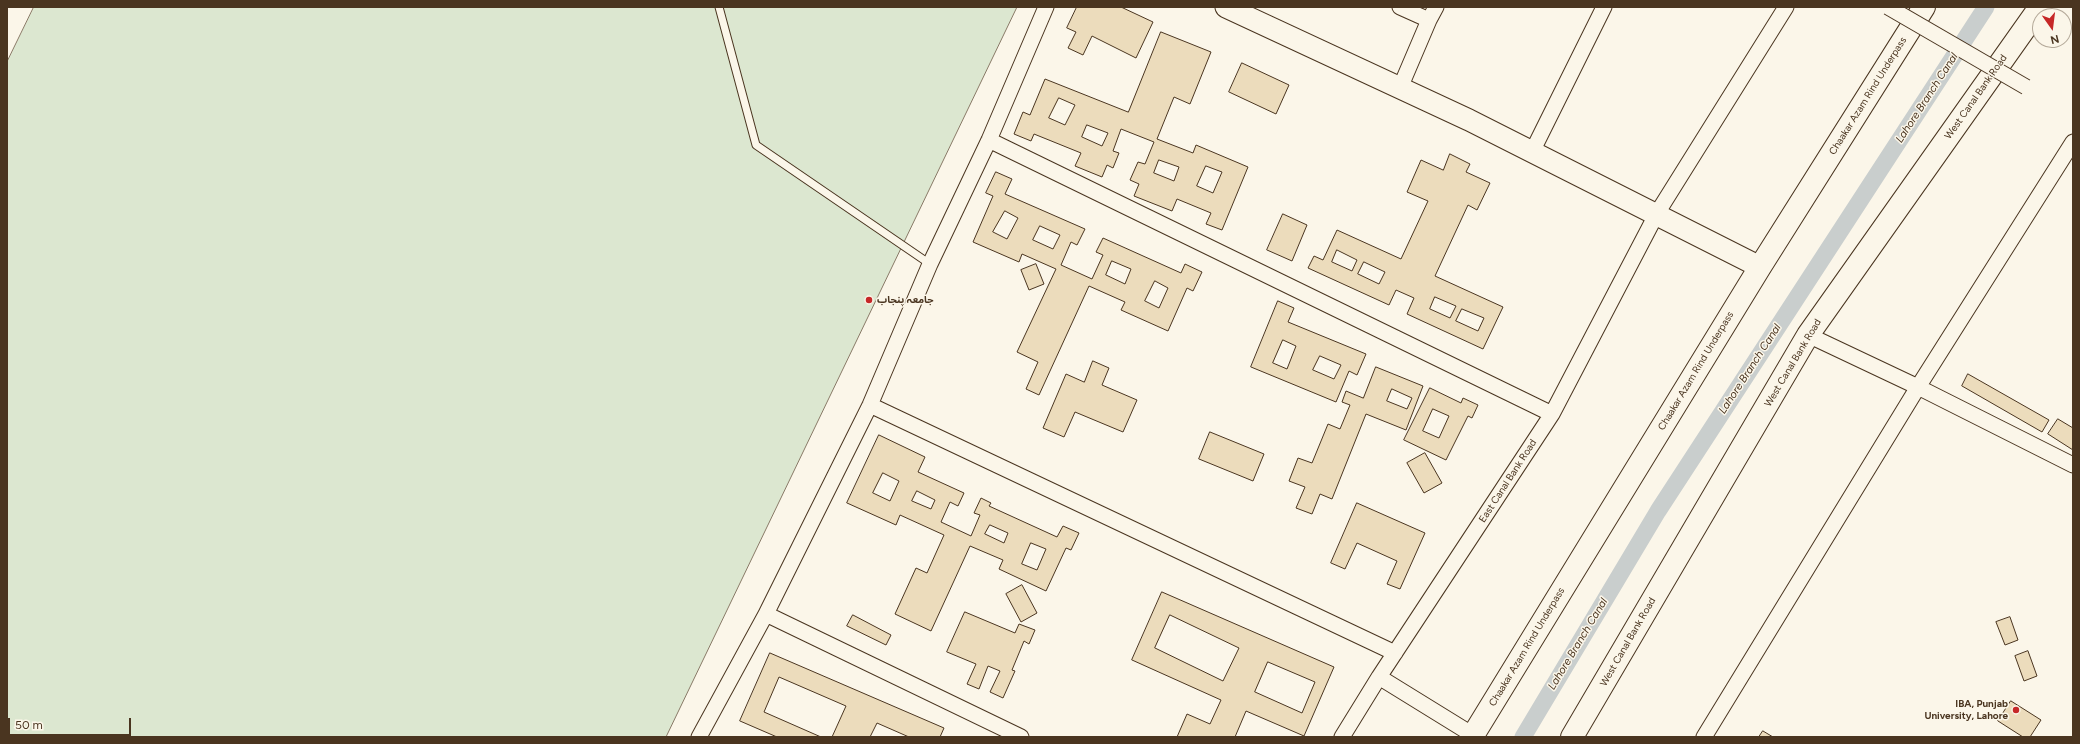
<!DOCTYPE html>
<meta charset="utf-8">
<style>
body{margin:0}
#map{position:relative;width:2080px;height:744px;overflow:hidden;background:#fbf6e9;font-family:Figtree,sans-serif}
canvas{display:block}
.frame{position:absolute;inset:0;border:8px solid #4a3520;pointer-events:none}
.north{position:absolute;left:2032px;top:8px;width:40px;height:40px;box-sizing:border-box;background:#fbf6e9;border:1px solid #b4a999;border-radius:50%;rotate:166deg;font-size:11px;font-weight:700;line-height:16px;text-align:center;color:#4a3520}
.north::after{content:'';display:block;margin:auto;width:14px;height:18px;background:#c62828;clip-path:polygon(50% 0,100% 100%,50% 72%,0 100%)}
.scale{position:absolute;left:8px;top:718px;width:123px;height:18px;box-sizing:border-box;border:2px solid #4a3520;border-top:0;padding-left:5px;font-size:12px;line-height:14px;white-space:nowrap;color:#4a3520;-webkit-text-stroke:3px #fbf6e9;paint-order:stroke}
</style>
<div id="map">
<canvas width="2080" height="744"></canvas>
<div class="frame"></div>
<div class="north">N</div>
<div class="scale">50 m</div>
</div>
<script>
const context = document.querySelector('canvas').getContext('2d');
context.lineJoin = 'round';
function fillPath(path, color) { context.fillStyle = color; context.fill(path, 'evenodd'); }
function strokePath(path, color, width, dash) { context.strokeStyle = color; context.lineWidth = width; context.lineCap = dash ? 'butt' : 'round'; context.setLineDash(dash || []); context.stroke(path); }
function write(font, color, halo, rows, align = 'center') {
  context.font = font + ' Figtree,"Noto Sans Arabic",sans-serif'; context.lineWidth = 3; context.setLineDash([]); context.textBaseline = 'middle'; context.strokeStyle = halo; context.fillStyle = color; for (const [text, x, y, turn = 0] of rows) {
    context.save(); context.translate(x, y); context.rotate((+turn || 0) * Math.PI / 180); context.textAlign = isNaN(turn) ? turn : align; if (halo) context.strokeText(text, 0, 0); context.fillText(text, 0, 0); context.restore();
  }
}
const green = new Path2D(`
 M34,7H1017L666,737H7V62Z`);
const canal = new Path2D(`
 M1523,737L1658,511L1986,7`);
const building = new Path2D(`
 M1077,7H1121L1153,22L1136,58L1092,36L1083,55L1068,48L1076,32L1067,28Z
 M1161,32L1211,52L1190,104L1174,97L1157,139L1193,153L1196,145L1248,167L1222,230L1206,224L1211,213L1177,199L1172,211L1134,196L1139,184L1130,180L1138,162L1145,164L1154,142L1121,129L1113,151L1119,153L1113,168L1107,165L1102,177L1075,166L1081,153L1034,134L1031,141L1014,134L1023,112L1030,115L1045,79L1128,112ZM1059,98L1075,105L1065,125L1049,118ZM1087,125L1108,133L1102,146L1082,137ZM1159,160L1179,167L1174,181L1154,173ZM1206,166L1222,172L1213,193L1197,186Z
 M1242,63L1289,85L1276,114L1229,92Z
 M1450,154L1470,164L1466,172L1490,183L1477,210L1468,205L1435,276L1503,307L1483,349L1407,314L1414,298L1396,290L1389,305L1308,268L1314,256L1323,260L1337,230L1401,259L1428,201L1407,192L1421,160L1443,170ZM1337,250L1357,260L1352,271L1332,262ZM1364,262L1385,272L1379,284L1358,274ZM1435,297L1456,306L1450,318L1430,309ZM1462,309L1484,318L1478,331L1456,321Z
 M996,172L1012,179L1005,194L1085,229L1077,245L1071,242L1061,265L1092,279L1103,255L1096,252L1103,238L1181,273L1185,264L1202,272L1193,291L1187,288L1168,331L1121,310L1125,302L1089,286L1039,395L1026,389L1038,362L1017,352L1056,269L1022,254L1019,262L973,242L993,196L986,193ZM1005,211L1018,218L1007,239L993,232ZM1040,226L1060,235L1053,249L1033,240ZM1112,261L1131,269L1125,284L1106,275ZM1155,281L1168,288L1159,308L1145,301Z
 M1283,214L1307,225L1292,261L1267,250Z
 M1036,264L1044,284L1029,290L1021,270Z
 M1278,301L1294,308L1288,322L1366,354L1357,375L1349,371L1336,402L1251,367ZM1283,340L1296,346L1287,369L1273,363ZM1320,356L1341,365L1334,379L1313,370Z
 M1093,361L1109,368L1102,385L1137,400L1123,432L1075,412L1064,437L1043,428L1066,374L1084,382Z
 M1376,367L1423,386L1406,430L1366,414L1332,499L1320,494L1312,514L1296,508L1305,487L1289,481L1298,458L1312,463L1328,424L1340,429L1350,405L1342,402L1346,391L1363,398ZM1392,389L1412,398L1407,409L1387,401Z
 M1968,374L2049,420L2042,432L1962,386Z
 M1430,388L1461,403L1463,398L1478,405L1472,418L1468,416L1446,460L1404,440ZM1433,409L1449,416L1439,438L1423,431Z
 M2058,419L2073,428V450L2048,434Z
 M1210,432L1264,454L1253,481L1199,459Z
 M879,435L925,457L918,472L964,493L958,506L950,502L941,522L971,536L980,515L974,513L981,498L991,503L989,506L1057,537L1063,526L1079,533L1071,550L1066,548L1046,591L999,569L1003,560L970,546L931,631L895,614L916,568L927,573L944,535L900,515L896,525L847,503ZM883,473L899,481L890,501L873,493ZM917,491L935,500L931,509L912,501ZM990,525L1008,533L1004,543L985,534ZM1031,543L1046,549L1037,570L1022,564Z
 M1425,453L1442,483L1424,493L1407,463Z
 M1357,503L1425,533L1400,589L1387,584L1397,561L1357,543L1345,569L1331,563Z
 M1022,585L1037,613L1021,622L1006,594Z
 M1162,592L1334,667L1304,736L1246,711L1235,737H1177L1187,714L1210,724L1221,700L1132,660ZM1170,615L1239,648L1223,681L1155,648ZM1268,662L1315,682L1302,713L1255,692Z
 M965,612L1015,633L1019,624L1035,630L1029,644L1024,641L1012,670L1015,671L1003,698L990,692L1000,671L988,666L979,689L967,684L976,664L947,652Z
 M853,615L891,635L886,645L847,626Z
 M2010,617L2018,640L2005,645L1996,622Z
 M2028,651L2037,676L2024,681L2015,656Z
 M770,653L944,728L940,737H909L877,723L870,737H832L846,706L779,677L764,712L821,737H777L740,721Z
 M2011,701L2041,720L2030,737H2023L1998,721Z
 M1763,731L1773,737H1759Z`);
const lane = new Path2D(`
 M719,7L756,145L930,264`);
const street = new Path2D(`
 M1429,20L1436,7
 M1400,88L1429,20L1400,7
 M989,140L1552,414
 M1532,152L1604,7
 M1808,335L1918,387L2073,465
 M870,405L1395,653
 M766,614L1021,737
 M1379,677L1473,735
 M699,737L766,614L870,405L930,264L989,140L1046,7
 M1342,737L1379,677L1552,414L1656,215L1786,7
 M1704,737L1918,387L2073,142`);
const secondary = new Path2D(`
 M1226,7L1469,120L1760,267`);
const highway = new Path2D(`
 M1472,737L1760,267L1924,7
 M1572,737L1808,335L2040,7`);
const streetBridge = new Path2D(`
 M1888,7L2026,87`);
const markers = [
 [869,300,4,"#c62828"],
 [2016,710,4,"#c62828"]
];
const streetNames = [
 ["Chaakar Azam Rind Underpass",1868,96,-58],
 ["West Canal Bank Road",1976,97,-55],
 ["West Canal Bank Road",1793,363,-59],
 ["Chaakar Azam Rind Underpass",1696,371,-59],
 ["East Canal Bank Road",1508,481,-57],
 ["West Canal Bank Road",1628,642,-60],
 ["Chaakar Azam Rind Underpass",1527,647,-59]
];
const poiNames = [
 ["جامعہ پنجاب",877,300],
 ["IBA, Punjab",2008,704,"right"],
 ["University, Lahore",2008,716,"right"]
];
const waterNames = [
 ["Lahore Branch Canal",1927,98,-57],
 ["Lahore Branch Canal",1750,369,-57],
 ["Lahore Branch Canal",1578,644,-59]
];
fillPath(green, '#dce7d0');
strokePath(green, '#887966', 1);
strokePath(canal, '#c9cecd', 17);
fillPath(building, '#ecdcbc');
strokePath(building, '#4a3520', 1);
strokePath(lane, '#4a3520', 9);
strokePath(street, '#4a3520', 17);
strokePath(secondary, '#4a3520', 23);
strokePath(highway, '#4a3520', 24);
strokePath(lane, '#fbf6e9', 7);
strokePath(street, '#fbf6e9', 15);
strokePath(secondary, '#fbf6e9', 21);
strokePath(highway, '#fbf6e9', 22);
strokePath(streetBridge, '#4a3520', 17, []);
strokePath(streetBridge, '#fbf6e9', 15);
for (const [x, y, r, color] of markers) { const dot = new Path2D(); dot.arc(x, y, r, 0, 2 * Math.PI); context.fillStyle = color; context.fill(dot); strokePath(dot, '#fbf6e9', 1.5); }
write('10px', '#4a3520', '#fbf6e9', streetNames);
write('bold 10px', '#4a3520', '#fbf6e9', poiNames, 'left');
write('italic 11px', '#4a3520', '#fbf6e9', waterNames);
</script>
